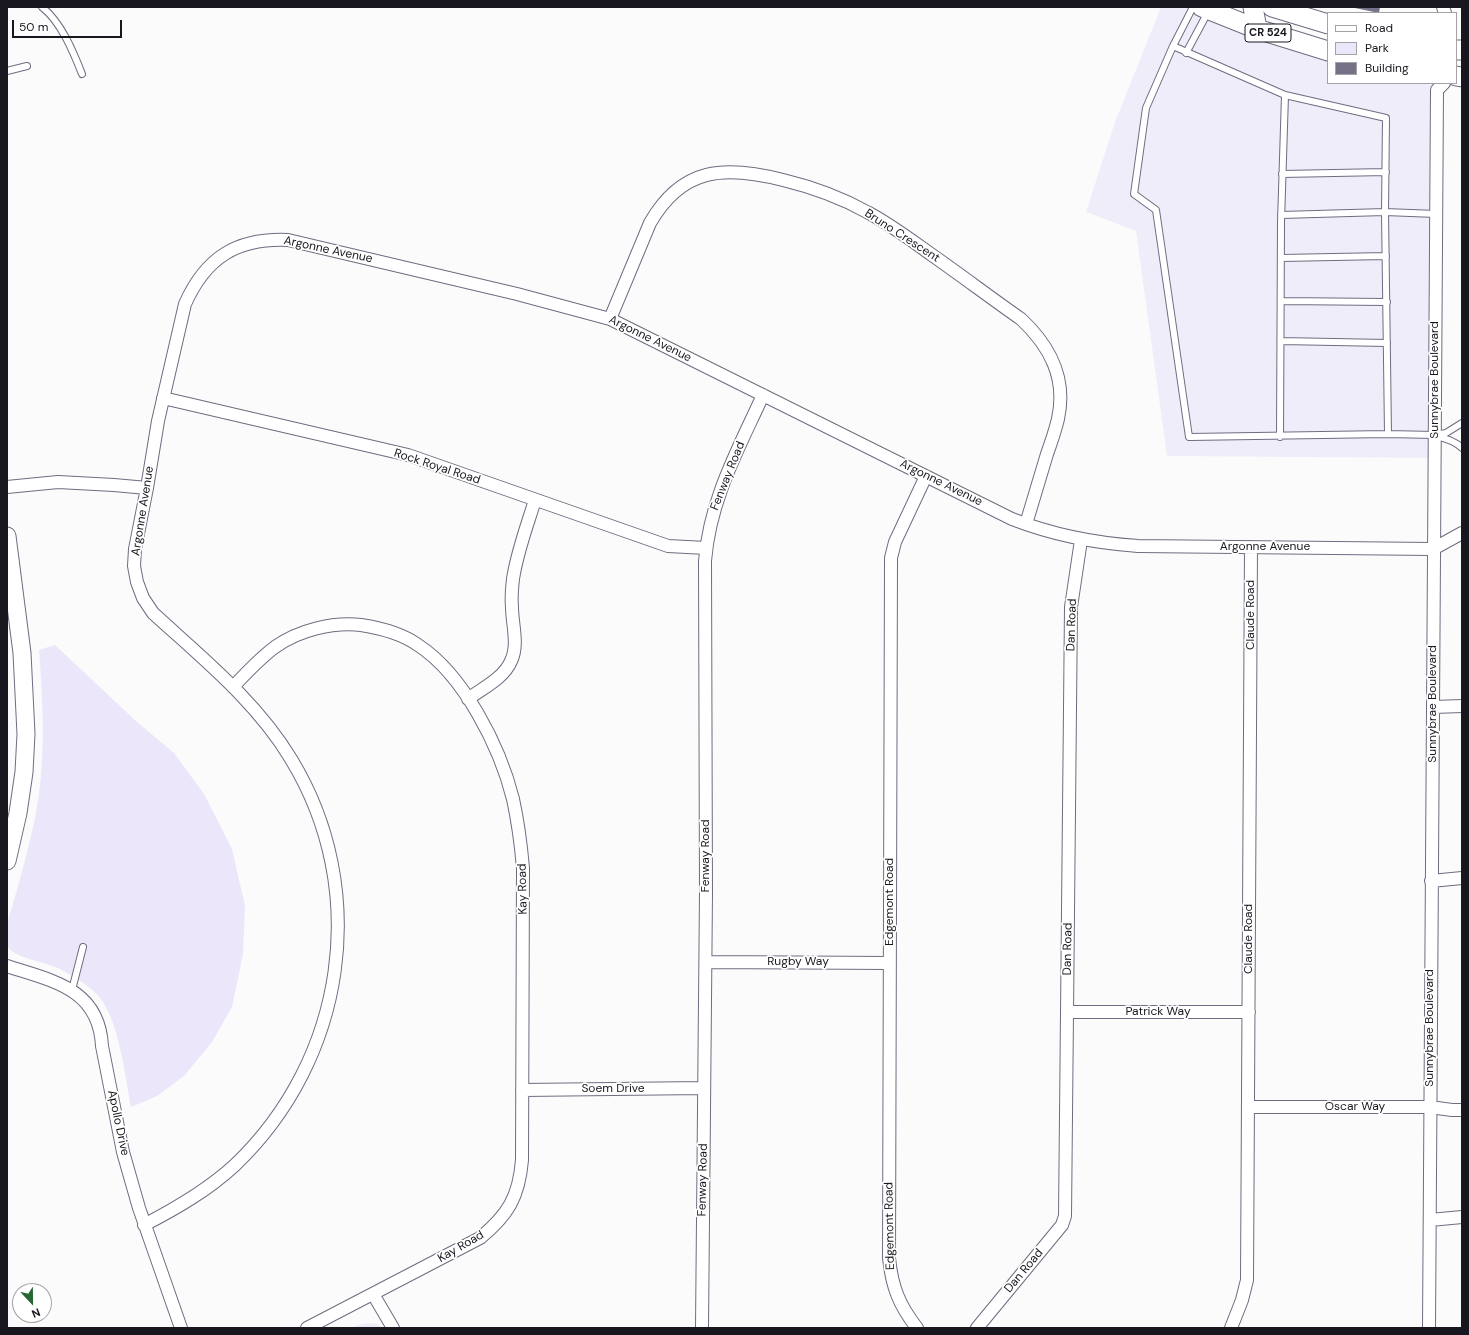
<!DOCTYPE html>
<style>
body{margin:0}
#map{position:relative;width:1469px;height:1335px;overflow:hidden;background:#fbfbfb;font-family:"DM Sans",sans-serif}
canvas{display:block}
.frame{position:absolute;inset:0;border:8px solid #18161e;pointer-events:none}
.legend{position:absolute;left:1327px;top:12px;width:130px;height:72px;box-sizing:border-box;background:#fff;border:1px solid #a3a2a5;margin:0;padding:5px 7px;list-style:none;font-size:12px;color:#18161e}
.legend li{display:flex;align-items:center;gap:8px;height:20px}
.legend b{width:20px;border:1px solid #a3a2a5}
.north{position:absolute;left:12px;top:1283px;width:40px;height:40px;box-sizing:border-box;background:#fff;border:1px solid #a3a2a5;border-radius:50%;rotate:158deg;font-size:11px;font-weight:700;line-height:16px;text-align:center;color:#18161e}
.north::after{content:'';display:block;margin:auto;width:14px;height:18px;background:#266833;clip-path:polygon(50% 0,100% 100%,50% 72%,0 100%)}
.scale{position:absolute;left:12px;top:20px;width:110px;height:18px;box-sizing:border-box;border:2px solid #18161e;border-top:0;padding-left:5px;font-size:12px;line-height:14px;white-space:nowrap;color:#18161e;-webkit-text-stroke:3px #fff;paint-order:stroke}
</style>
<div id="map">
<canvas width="1469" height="1335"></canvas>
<div class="frame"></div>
<ul class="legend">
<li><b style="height:5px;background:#fff"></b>Road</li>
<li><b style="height:11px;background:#ebe6f9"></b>Park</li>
<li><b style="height:11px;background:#767187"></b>Building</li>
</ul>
<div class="north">N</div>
<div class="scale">50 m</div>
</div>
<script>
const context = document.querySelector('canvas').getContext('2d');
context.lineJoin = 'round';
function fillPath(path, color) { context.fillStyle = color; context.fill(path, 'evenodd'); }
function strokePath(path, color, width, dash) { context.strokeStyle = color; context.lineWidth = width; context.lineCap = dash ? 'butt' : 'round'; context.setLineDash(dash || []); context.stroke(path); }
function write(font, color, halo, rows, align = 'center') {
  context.font = font + ' "DM Sans",sans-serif'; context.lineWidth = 3.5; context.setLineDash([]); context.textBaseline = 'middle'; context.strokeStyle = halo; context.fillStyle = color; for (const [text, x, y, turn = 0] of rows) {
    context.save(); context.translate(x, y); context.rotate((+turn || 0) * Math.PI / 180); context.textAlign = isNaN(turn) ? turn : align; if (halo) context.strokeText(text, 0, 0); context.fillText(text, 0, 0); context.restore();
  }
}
const built = new Path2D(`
 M1161,7H1202L1328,51V83H1444L1437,90L1434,458L1167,456L1136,231L1086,212L1115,122Z
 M369,1323L378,1324L382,1328H352L358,1325Z`);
const green = new Path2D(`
 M55,645L137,722L174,753L204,794L232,849L245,906L243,954L232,1007L212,1042L184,1076L157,1096L131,1107C125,1076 119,1022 100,998C90,985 72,976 58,968C48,963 10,957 7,945C3,930 14,902 18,886C25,862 31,837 36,813C46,759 43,704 39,650Z`);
const building = new Path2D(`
 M1350,7H1380L1379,13Z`);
const lane = new Path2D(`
 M42,7C61,22 73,51 82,74
 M1173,46L1193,7
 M1186,53L1208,12
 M7,71L27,66
 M1282,174L1386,172
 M1436,214L1385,212L1386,118L1285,95L1173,46L1146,108L1134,194L1156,210L1189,437L1388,434L1434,435L1446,433L1462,423
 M1281,215L1385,212L1388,434
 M1281,258L1386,256
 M1281,301L1387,302
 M1281,341L1387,343
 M1436,436C1445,438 1455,441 1462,448
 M1280,437L1281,222L1285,95
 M72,990L83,947`);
const street = new Path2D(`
 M1443,7L1445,13
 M610,319L650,223C682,167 725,165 783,180C812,187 840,197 867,212C890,224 911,240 932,255C962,276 991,298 1021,319C1050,346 1067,378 1058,419C1055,431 1051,443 1047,454C1040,478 1033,501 1026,524
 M163,398L408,455L668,546L706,548
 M7,487L58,482L114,485L147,488
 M233,687C246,673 259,659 275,647C299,630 332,622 361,625C381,628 401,633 418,645C464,675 500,747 513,799C518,822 521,845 523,868L522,1160C519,1197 508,1215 480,1238L307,1328
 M468,699C483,688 504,678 511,661C519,645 512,624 512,607C511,598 512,588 513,579C517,552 527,526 535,500
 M1433,707L1462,706
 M1431,881L1462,878
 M706,962L890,963
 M7,966C52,981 99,988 102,1046L123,1152L139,1208L181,1328
 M1067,1012H1249
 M522,1090L704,1088
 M1248,1107H1430L1452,1110H1462
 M1430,1220L1462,1217
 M144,1225C177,1208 208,1190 235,1165C346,1059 371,890 291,759C256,701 202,658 153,613L143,598L137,582L134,566L135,549L147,488L158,421L185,304C206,257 237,238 288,240L517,294L610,319L1012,519C1053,535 1094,543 1138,546L1433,549L1462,533
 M373,1294L393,1328
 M702,1328L706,892L705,561C710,499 738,450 763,395
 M917,1328C899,1305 892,1287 889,1258L891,558L895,542L926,476
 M977,1328L1062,1225L1065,1216L1071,607L1081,540
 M1231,1328L1242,1300L1247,1280L1251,547
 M1429,1328L1437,90L1444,83`);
const secondary = new Path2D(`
 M7,536L22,653L26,734L24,772L18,813L7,861`);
const primary = new Path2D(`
 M1202,7L1257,29L1328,51
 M1253,7L1257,29
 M1272,7L1328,24
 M1456,50H1462
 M1456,76L1462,77`);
const shields = [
 [1268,33,46]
];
const shieldNames = [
 ["CR 524",1268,33]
];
const streetNames = [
 ["Bruno Crescent",902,236,33],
 ["Argonne Avenue",328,250,12],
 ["Argonne Avenue",650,339,26],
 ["Sunnybrae Boulevard",1435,380,-90],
 ["Rock Royal Road",437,467,18],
 ["Fenway Road",728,476,-68],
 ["Argonne Avenue",941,483,26],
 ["Argonne Avenue",143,511,-81],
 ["Argonne Avenue",1265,547],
 ["Claude Road",1251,615,-90],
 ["Dan Road",1072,625,-88],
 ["Sunnybrae Boulevard",1433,704,-90],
 ["Fenway Road",706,856,-90],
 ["Kay Road",523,889,-91],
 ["Edgemont Road",890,902,-90],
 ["Claude Road",1249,939,-90],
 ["Dan Road",1068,949,-89],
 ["Rugby Way",798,962],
 ["Patrick Way",1158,1012],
 ["Sunnybrae Boulevard",1430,1028,-90],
 ["Soem Drive",613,1089],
 ["Oscar Way",1355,1107],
 ["Apollo Drive",118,1123,78],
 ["Fenway Road",703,1180,-89],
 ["Edgemont Road",890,1226,-91],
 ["Kay Road",461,1247,-30],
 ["Dan Road",1024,1271,-50]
];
fillPath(built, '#f0edfa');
fillPath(green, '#ebe6f9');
fillPath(building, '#767187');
strokePath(lane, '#716b81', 8);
strokePath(street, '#716b81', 14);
strokePath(secondary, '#716b81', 19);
strokePath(primary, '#716b81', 21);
strokePath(lane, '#fff', 6);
strokePath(street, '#fff', 12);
strokePath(secondary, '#fff', 17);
strokePath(primary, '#fff', 19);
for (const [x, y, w] of shields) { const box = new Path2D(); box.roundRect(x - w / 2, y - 9, w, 18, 3); context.fillStyle = '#fff'; context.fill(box); strokePath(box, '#18161e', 1); }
write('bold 11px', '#18161e', null, shieldNames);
write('12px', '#18161e', '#fff', streetNames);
</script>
